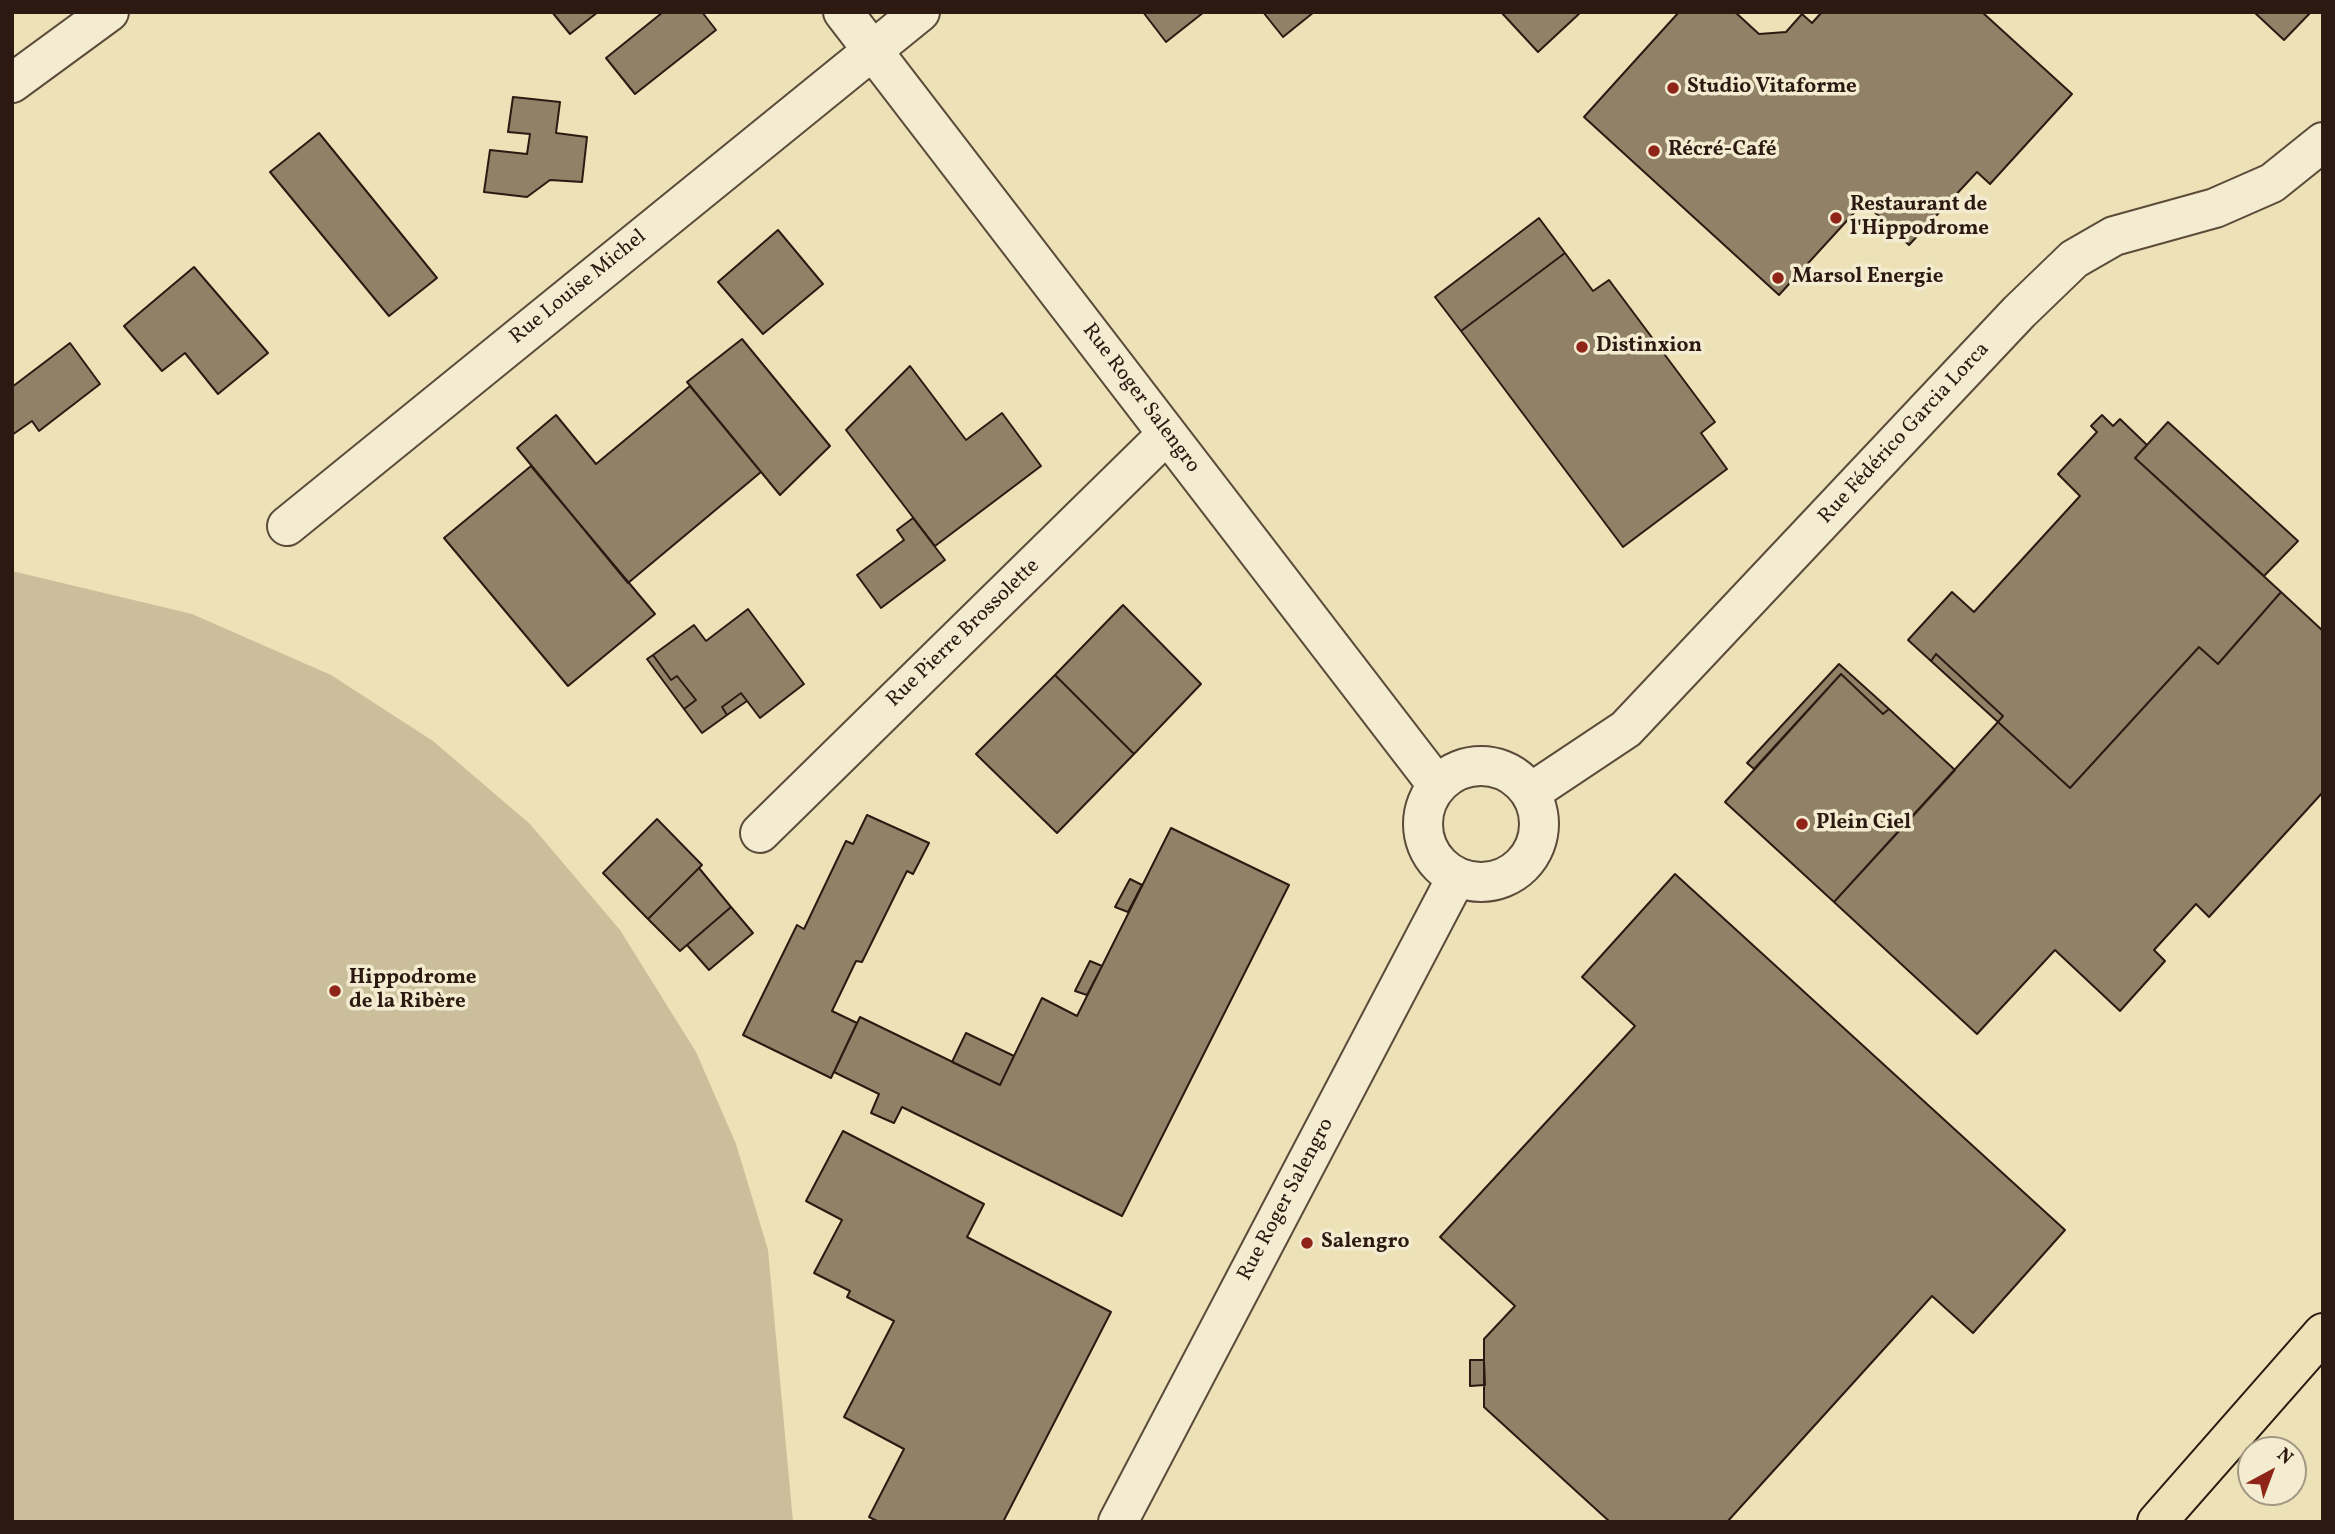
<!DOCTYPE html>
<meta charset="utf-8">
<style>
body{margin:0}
#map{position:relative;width:2335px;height:1534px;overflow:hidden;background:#ece1b7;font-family:Vollkorn,serif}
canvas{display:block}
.frame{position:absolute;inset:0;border:14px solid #2c1911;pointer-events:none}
.north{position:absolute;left:2237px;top:1436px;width:70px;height:70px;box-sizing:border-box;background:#f3ecd0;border:2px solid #a39884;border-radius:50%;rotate:41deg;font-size:19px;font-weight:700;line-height:28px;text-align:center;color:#2c1911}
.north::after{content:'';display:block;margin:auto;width:24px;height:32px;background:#8f2418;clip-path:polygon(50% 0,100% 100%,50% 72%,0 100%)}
</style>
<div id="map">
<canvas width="2335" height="1534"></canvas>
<div class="frame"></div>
<div class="north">N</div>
</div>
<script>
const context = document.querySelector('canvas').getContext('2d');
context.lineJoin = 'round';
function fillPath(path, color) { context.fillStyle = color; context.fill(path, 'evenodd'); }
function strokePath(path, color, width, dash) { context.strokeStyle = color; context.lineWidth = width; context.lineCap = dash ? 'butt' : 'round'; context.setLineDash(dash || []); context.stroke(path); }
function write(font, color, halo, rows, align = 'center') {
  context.font = font + ' Vollkorn,serif'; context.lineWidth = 7; context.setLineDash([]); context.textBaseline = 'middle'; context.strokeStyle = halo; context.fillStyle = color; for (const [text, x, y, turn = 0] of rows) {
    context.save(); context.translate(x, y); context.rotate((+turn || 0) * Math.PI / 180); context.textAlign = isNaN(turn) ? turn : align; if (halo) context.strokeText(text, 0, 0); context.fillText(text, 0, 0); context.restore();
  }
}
const green = new Path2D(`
 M12,571L192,614L331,675L433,741L530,824L620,930L696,1052L736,1144L768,1250L793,1522H12Z`);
const building = new Path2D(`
 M552,12H598L570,34Z
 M663,12H702L716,30L635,94L606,58Z
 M1143,12H1204L1166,42Z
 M1263,12H1314L1283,37Z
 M1501,12H1581L1538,52Z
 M1679,12H1735L1759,34L1786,32L1802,14L1812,23L1822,12H1982L2072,94L1990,184L1977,172L1909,245L1864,202L1779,295L1584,117Z
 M2254,12H2311L2284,40Z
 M513,97L560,102L556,133L587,137L582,182L550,180L527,197L484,192L490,150L527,154L530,134L508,132Z
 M319,133L437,278L389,316L270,172Z
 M1539,218L1565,253L1461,331L1435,297Z
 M778,230L823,284L763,334L718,282Z
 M1565,253L1593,291L1609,280L1715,422L1701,433L1727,469L1623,547L1461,331Z
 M194,267L268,353L218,394L185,353L162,371L124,326Z
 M742,339L830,446L780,495L687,382Z
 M70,343L100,384L39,431L32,421L12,435V387Z
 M910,366L966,440L1002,413L1041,466L935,546L846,430Z
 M690,386L761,472L628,583L517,448L556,415L596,464Z
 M2102,415L2113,426L2120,419L2147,445L2135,458L2281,592L2218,664L2199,647L2070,788L1998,722L2003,716L1936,654L1931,661L1908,640L1952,592L1974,612L2080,496L2058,474L2097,432L2091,426Z
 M2168,422L2298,541L2264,576L2135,458Z
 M531,466L655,614L568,686L444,538Z
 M913,518L945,560L881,608L857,575L904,540L897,530Z
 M2281,592L2323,631V792L2209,917L2196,904L2154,950L2165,961L2120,1011L2055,950L1977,1034L1834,902L1998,722L2070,788L2199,647L2218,664Z
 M1123,605L1201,684L1134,754L1055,675Z
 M748,609L804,684L760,718L741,693L722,707L727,715L702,733L684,709L696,700L677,676L671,680L653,655L694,625L706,641Z
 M1936,654L2003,716L1998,722L1931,661Z
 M653,655L671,680L677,676L696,700L684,709L647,659Z
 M1839,664L1889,709L1883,714L1841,674L1754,769L1747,763Z
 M1841,674L1883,714L1889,709L1955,770L1834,902L1725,802Z
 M1055,675L1134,754L1057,833L976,754Z
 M741,693L747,701L727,715L722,707Z
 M867,815L929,843L913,874L907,871L862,962L856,961L832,1011L857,1023L831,1078L743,1035L797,925L804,929L846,841L853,844Z
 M657,819L702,865L648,919L603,873Z
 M1171,828L1289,885L1122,1216L902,1107L894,1123L871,1113L879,1094L834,1072L860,1017L1000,1085L1042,998L1077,1016Z
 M699,868L731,907L680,951L648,919Z
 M1675,874L2065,1230L1973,1333L1932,1296L1727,1522H1610L1484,1407V1339L1515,1306L1440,1237L1635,1026L1582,977Z
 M1130,879L1142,885L1128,912L1115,907Z
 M731,907L753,933L709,970L687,945Z
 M1090,961L1102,966L1087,995L1075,991Z
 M966,1033L1014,1056L1000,1085L952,1062Z
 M843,1131L984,1204L967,1237L1111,1312L1003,1522H879L869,1517L904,1449L844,1417L894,1321L847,1297L850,1291L814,1273L842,1220L806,1201Z
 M1470,1360H1484L1485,1385L1470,1386Z`);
const minor = new Path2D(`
 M843,12L1437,785
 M12,83L109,12
 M287,526L920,12
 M1423 824a58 58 0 1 1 116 0a58 58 0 1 1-116 0Z
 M1530,793L1626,729L2019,312L2074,259L2114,236L2215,208L2272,183L2323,142
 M760,833L1167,434
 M1118,1522L1456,878`);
const major = new Path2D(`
 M2157,1522L2323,1333`);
const markers = [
 [1673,88,7,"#8f2418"],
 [1654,151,7,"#8f2418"],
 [1836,218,7,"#8f2418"],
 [1778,278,7,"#8f2418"],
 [1582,347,7,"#8f2418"],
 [1802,824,7,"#8f2418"],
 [335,991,7,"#8f2418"],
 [1307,1243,7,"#8f2418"]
];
const poiNames = [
 ["Studio Vitaforme",1687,88],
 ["Récré-Café",1668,151],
 ["Restaurant de",1850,206],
 ["l'Hippodrome",1850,230],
 ["Marsol Energie",1792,278],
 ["Distinxion",1596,347],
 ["Plein Ciel",1816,824],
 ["Hippodrome",349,979],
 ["de la Ribère",349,1003],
 ["Salengro",1321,1243]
];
const streetNames = [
 ["Rue Louise Michel",579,288,-39],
 ["Rue Roger Salengro",1140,399,53],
 ["Rue Fédérico Garcia Lorca",1905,434,-47],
 ["Rue Pierre Brossolette",964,634,-44],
 ["Rue Roger Salengro",1287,1200,-62]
];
fillPath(green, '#cbbf9b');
fillPath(building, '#908167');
strokePath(building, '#2c1911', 2);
strokePath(minor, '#5c4b3a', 42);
strokePath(major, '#2c1911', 42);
strokePath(minor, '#f3ecd0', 38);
strokePath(major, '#ece1b7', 38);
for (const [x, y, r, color] of markers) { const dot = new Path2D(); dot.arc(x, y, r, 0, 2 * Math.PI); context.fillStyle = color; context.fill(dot); strokePath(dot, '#f3ecd0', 2.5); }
write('bold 21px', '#2c1911', '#f3ecd0', poiNames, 'left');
write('21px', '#2c1911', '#f3ecd0', streetNames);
</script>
